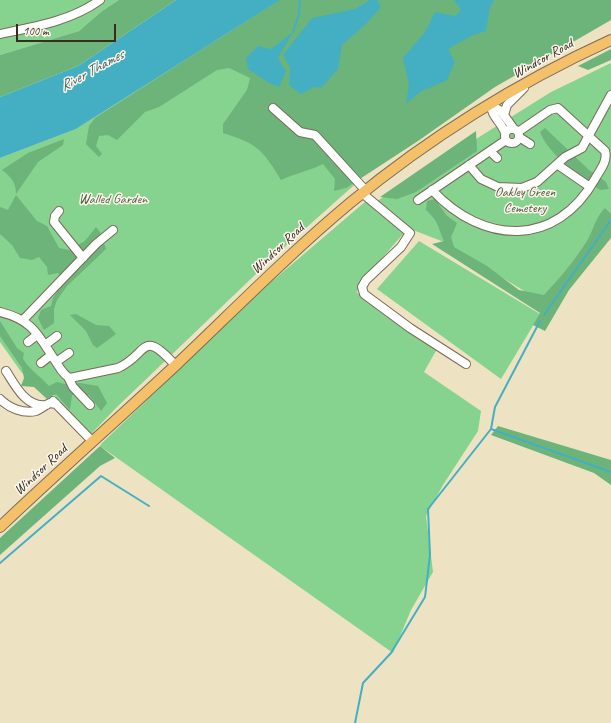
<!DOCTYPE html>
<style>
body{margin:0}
#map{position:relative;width:611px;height:723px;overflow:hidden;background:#ede3c3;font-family:Caveat,sans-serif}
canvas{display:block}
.scale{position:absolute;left:16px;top:24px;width:100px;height:18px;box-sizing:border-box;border:2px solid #3b2a1e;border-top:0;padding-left:5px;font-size:12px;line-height:14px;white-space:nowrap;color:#3b2a1e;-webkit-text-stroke:3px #fbf7ec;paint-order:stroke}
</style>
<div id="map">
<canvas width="611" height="723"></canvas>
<div class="scale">100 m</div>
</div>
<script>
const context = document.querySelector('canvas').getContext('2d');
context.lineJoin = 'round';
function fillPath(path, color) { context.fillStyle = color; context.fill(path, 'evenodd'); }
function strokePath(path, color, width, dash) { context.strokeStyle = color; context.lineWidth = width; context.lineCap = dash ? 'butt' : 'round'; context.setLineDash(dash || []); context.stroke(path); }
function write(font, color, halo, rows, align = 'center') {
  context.font = font + ' Caveat,sans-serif'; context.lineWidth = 3; context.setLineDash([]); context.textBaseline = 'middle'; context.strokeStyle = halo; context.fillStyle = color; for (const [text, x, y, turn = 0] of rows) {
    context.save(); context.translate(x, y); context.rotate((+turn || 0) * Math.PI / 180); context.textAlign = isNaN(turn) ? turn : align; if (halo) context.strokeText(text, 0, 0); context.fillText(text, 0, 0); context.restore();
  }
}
const green = new Path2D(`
 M0,0H119L102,11L79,31L0,55Z
 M213,42L361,179L280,251L117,407L91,434L52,393L22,373L0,342V158L76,129Z
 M611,63V219L547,305L444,242L413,230L377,201L551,92Z
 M366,201L404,233L361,282L357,292L355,291L437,349L424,372L481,411L478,431L443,485L426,516L433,572L411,610L393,653L100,446L102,443L270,283Z
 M419,241L540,314L501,379L377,289Z`);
const forest = new Path2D(`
 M119,0H176L78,66L0,97V55L79,31L102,11Z
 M279,0H611V20L495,87L418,141L346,188L334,191L335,179L323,164C309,171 296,173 281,180C262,149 258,144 223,133V124L247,90L250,78L229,68L217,70L159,107L145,112L117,140L108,135L99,136L96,146L102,154L99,157L86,144L89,126L95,118Z
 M611,49V60L588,70L578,66Z
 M545,128L589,170L606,182L609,189L600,190C579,174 550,157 540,132Z
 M476,131L477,151L416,192L397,199L380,197Z
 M64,139L63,145L38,162L16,194C16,182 11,177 2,170L28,153Z
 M16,195L37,221L47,226L59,248L69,250L85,241L96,227L100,232L106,249L67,286L57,300L54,309V323L44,330L38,318L41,310L51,306L53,298L64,281L58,273L48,275L47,267L39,257L32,260L20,258L12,245L0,234V207L8,210Z
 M435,199L447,216L457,223L451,237L454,247L487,266L519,290L544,295C560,278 575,260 587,241C594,229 595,218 605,208L611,214V238L569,290L545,331L533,325L540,313L432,244L444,241C437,226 440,223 426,210L427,201Z
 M76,314L96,325L109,326L116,334L97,348L93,345L86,331L70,315Z
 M0,321L17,348L24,353L23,359C30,370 40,376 49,386L57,382L65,384L80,383L98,386L107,403L101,411L89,395H72L70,410L56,394L47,399L34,387L21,386L24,378L22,368L0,336Z
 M498,426L611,460V485L594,473L491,435Z
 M100,446L115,458L100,466L0,555V538Z`);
const water = new Path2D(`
 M176,0H280L76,129L0,158V97L78,66Z
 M370,0H377L381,7L368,22L342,45L338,69L321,88L314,87L301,94L289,85L290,68L283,55L312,18L355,9Z
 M454,0H494L490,7L486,31L471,36L448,49L455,62L447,80L420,92L406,104L409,85L403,58L425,32L435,12L455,16L461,10Z
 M293,32L278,58L286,71L279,87L269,83L248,69L246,58L258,46L271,49Z`);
const stream = new Path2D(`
 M293,32L299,14L300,0
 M544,315L611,220
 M540,321L495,407L491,429L611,472
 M0,563L101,476L149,506
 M355,723L363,683L391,653L425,597L430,555L428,509L491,429`);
const minor = new Path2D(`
 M0,34C34,27 71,21 100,0
 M273,108L300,132L315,135L366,191
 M504,115L507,105L524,88
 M505 136a7 7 0 1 1 14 0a7 7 0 1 1-14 0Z
 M505,133C502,123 491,116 491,105L501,111L514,129
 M519,137L530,144
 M490,151L497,158
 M469,165L481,179L498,187L522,188L537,182L565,157L582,148L611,95
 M558,165L590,187
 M432,190C483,245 556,248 595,179C600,170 608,161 605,151L558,108L550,110L518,132
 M362,193L410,233L401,247L366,280L362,287L364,294L410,328L466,364
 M418,200L506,140
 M59,211L55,216L54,222L83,258
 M0,312C33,320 38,335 56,362C60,368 63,375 70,378L118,368C148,355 141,327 175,365
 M23,320L96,244L113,230
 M28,342L37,335
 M45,345L57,336
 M56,362L69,353
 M41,363L51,355
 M6,371C15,385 26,408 46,405
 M68,377L73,387L90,405
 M0,399C9,408 23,414 36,411C41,409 45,405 50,403L56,404
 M53,401L92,441`);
const major = new Path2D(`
 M0,527C58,472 118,419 177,364C234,310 290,253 350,203C429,138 519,82 611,40`);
const streetNames = [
 ["Windsor Road",543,59,-29],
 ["Windsor Road",278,249,-43],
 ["Windsor Road",41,470,-43]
];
const parkNames = [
 ["Oakley Green",525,192],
 ["Cemetery",525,208],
 ["Walled Garden",113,199]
];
const waterNames = [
 ["River Thames",92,71,-29]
];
fillPath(green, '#86d28f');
fillPath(forest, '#6cb47a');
fillPath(water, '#44afc3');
strokePath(stream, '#44afc3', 2);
strokePath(minor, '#796b58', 10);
strokePath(major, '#796b58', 12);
strokePath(minor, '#fff', 8);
strokePath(major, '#f4c16a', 10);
write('14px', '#3b2a1e', '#fbf7ec', streetNames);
write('14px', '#525c40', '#fbf7ec', parkNames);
write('italic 15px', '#3f5f60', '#fbf7ec', waterNames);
</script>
